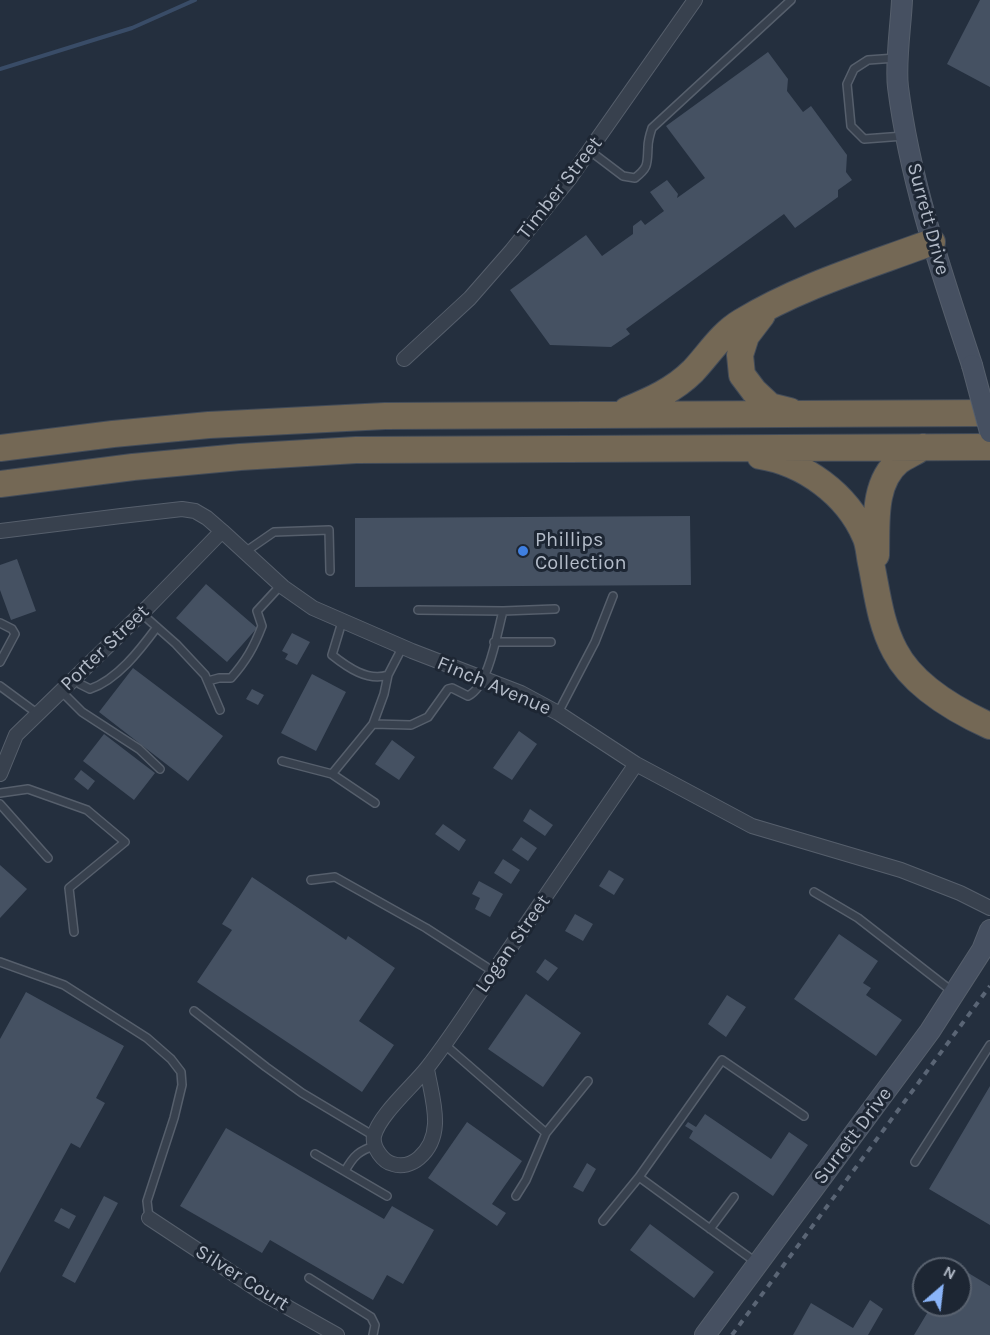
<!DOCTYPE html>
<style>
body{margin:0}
#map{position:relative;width:990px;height:1335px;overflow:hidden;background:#242f3e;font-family:Karla,sans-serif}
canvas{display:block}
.north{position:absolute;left:912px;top:1257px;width:60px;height:60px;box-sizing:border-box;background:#1d2633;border:2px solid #59626f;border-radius:50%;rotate:28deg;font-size:16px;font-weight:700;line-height:24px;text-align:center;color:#b4bcc9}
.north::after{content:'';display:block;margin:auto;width:21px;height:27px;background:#8ab4f8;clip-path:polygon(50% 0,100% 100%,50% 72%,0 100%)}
</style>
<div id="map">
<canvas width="990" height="1335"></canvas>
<div class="north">N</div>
</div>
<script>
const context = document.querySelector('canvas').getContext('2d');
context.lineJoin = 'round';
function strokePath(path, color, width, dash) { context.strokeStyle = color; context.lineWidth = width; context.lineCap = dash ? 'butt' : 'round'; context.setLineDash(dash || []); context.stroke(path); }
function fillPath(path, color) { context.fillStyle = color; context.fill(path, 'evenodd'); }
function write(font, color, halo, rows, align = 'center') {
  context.font = font + ' Karla,sans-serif'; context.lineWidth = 6; context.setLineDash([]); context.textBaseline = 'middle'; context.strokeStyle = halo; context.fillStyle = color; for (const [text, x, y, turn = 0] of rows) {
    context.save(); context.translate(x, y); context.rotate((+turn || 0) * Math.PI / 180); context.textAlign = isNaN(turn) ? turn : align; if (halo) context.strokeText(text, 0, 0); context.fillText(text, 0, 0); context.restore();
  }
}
const stream = new Path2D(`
 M0,69L132,28L195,0`);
const building = new Path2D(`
 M980,0H990V87L947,64Z
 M768,52L788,79L787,91L803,112L811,106L847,155L846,172L852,180L838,190V197L795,228L784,214L626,329L630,334L611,347L550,345L510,290L586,235L602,256L633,234V226L641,220L645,225L664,211L650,192L667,180L678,194L677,198L705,178L666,126Z
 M690,516L691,585L355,587V518Z
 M17,559L36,611L11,620L0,590V565Z
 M206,584L257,628L227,662L176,618Z
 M292,633L310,642L297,665L285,659L288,654L282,651Z
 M133,668L223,736L188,781L99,712Z
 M312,674L346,692L316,751L281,733Z
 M252,689L264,695L258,705L246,699Z
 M519,731L537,744L512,780L493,768Z
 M104,734L155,773L134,800L83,761Z
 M392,740L415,757L399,780L375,764Z
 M81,770L95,781L88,790L74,779Z
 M530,809L553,825L545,836L523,821Z
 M443,824L466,840L459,851L435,834Z
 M521,837L537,848L528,861L512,850Z
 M503,859L520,870L511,884L494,873Z
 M0,865L27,889L0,918Z
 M609,870L624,879L614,895L599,886Z
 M252,877L346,940L348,936L395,968L359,1021L394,1045L362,1092L197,982L232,930L222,924Z
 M479,881L503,894L490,917L475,909L480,898L472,894Z
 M575,914L593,924L583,941L565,931Z
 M839,934L878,961L863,983L871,988L866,995L902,1020L876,1056L794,999Z
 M545,959L558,968L548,981L536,972Z
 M26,992L124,1046L96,1098L105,1103L80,1148L71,1143L0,1273V1039Z
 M526,994L581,1033L543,1087L488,1049Z
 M727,995L746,1007L726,1037L708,1024Z
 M990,1086V1225L929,1189Z
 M705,1114L771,1159L789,1132L808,1145L773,1196L689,1138L693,1131L685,1126L688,1122L696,1127Z
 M467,1122L522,1161L492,1204L506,1213L497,1226L428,1178Z
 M226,1128L384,1219L392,1206L434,1230L403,1284L387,1275L373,1300L270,1240L262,1253L180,1206Z
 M587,1163L596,1169L583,1192L573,1187Z
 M104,1196L118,1203L75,1283L62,1276Z
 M61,1208L76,1216L69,1229L54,1221Z
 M650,1224L714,1272L694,1298L630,1250Z
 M955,1265L990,1286V1335H914L932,1305H960V1269H953Z
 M870,1300L883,1309L868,1335H793L811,1303L853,1328Z`);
const lane = new Path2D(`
 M896,58L868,60L854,69L847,84L851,126L864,139L904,136
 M590,151L623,176L635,178C649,167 647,164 648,147C648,141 650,134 652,128L791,0
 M245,552L274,532L329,530L330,571
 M503,611L555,609
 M141,613L176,644L205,675L220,710
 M342,622L332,655C347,667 368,682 388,675L402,648
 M0,623L12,629L15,634L0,662
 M494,642H551
 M75,678L80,684L90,689C117,680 140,650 157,627
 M208,681L219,678H231C246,661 254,647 262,626L257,611L281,585
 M0,686L38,714
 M61,691L82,712L139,749L160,769
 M558,713L595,642L613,596
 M373,724L411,725L428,717L448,689L452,688L468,696C489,686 497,633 503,611L418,610
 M282,761L332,774
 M0,793L28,789L87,810L125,842L69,888L74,932
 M375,803L332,774L373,724L384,694L388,675
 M0,804L48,858
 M311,880L335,877L426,928L494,972
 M814,892L858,918L953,992
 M0,962L64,985L147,1038L171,1059L181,1072L182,1085L174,1118L147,1201L149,1218
 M194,1011L266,1067L302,1093L374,1136
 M444,1044L546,1133L588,1081
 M315,1154L387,1196
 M915,1162L990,1045
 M345,1171C354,1155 359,1151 376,1145
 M516,1196L526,1180L546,1133
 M603,1221L639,1177
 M710,1229L734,1197
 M757,1263L639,1177L722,1060L804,1116
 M309,1278L371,1317L375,1325L373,1335`);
const street = new Path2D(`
 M404,359L470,298L512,250L570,178L695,0
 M0,531L121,516L182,509L195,511L207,518L222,531L283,587L313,608L412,651L521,693L558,713L636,764L752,826L901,870L960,893L990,908
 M0,774L16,735L150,605L222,531
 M427,1069C432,1099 446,1135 419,1158C412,1164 402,1167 393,1164C383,1162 372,1147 374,1136C379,1115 413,1086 427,1068C452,1036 474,1001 497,967C543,899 590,832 636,764
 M149,1218L264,1294L337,1335`);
const secondary = new Path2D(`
 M902,0C901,25 895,63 898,87C910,182 942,274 972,365
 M705,1335L930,1031L982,950L990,930`);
const highway = new Path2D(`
 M762,315L746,336L740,355L742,375L754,391L770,406L790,411
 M627,410C651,400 674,390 693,371C709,354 721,334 741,322C800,286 868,266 932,242
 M0,448L113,434L209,425L385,416L990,413
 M760,456C804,463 847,494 865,536C869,544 869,554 871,563C877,592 880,623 895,651C913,686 955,710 990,726
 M0,484L133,467L240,457L356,450L990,447
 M876,555C877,525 872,483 899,461C906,456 916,452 923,447`);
const rail = new Path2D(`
 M732,1335L990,986`);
const secondaryBridge = new Path2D(`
 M972,365L990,432`);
const markers = [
 [523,551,6,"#3f7fe0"]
];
const streetNames = [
 ["Timber Street",560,188,-52],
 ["Surrett Drive",928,219,75],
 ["Porter Street",105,648,-44],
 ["Finch Avenue",494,686,23],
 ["Logan Street",513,944,-55],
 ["Surrett Drive",853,1136,-53],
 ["Silver Court",242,1278,32]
];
const poiNames = [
 ["Phillips",535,540],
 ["Collection",535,563]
];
strokePath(stream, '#394c67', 4);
fillPath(building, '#455162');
strokePath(lane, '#565f6c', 10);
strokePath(street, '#565f6c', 16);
strokePath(secondary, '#565f6c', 22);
strokePath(highway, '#434c59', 28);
strokePath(lane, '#38414e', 7);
strokePath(street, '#38414e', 14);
strokePath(secondary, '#465061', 20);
strokePath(highway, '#746855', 26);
strokePath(rail, '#5a6575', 4, [6, 6]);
strokePath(secondaryBridge, '#565f6c', 22, []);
strokePath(secondaryBridge, '#465061', 20);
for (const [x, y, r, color] of markers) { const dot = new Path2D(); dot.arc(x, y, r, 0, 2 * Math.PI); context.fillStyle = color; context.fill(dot); strokePath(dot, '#1d2633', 2); }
write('20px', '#b4bcc9', '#1d2633', streetNames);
write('20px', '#b4bcc9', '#1d2633', poiNames, 'left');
</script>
